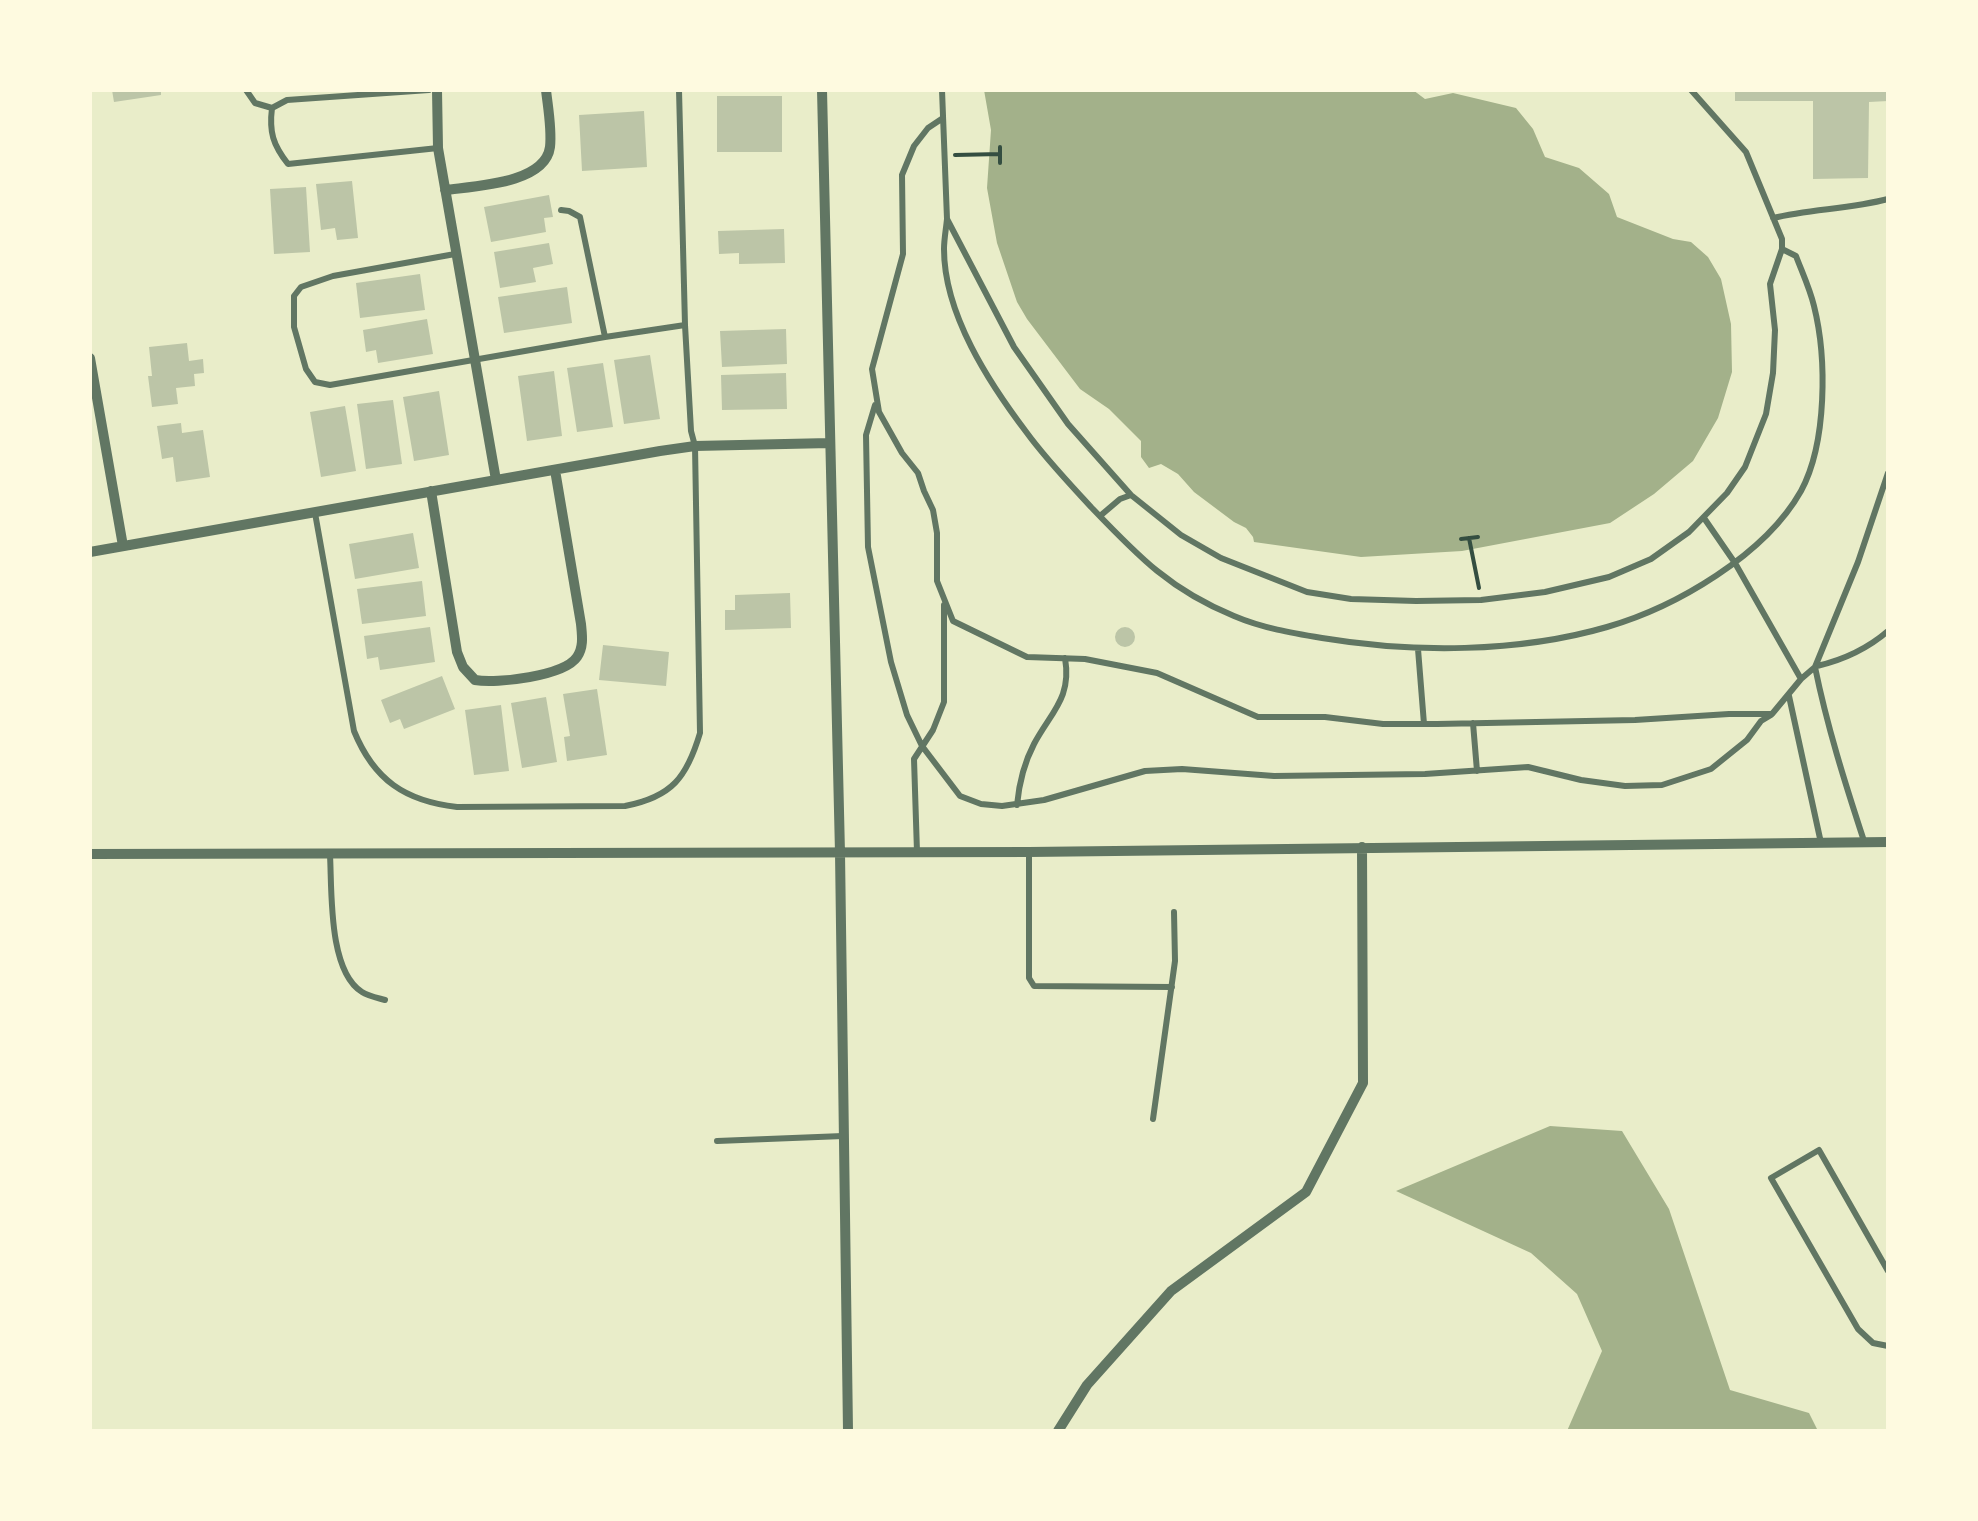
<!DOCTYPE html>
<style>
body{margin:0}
#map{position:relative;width:1978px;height:1521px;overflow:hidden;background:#e9edc9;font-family:"Libre Baskerville",serif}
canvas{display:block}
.frame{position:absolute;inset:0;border:92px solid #fefae0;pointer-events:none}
</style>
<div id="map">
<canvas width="1978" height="1521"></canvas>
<div class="frame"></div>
</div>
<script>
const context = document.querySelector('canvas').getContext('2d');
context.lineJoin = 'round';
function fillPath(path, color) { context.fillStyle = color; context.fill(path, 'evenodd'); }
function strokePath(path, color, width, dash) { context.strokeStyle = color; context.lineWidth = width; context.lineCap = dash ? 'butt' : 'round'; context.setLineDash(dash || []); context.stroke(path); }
const water = new Path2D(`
 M984,90H1413L1425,99L1453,93L1516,108L1533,129L1545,157L1579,168L1609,194L1617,217L1673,239L1691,242L1708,257L1721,279L1731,324L1732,372L1718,418L1693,461L1654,494L1610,523L1462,551L1361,557L1254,542L1253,537L1246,528L1234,522L1194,492L1178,474L1161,464L1149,468L1141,457V441L1109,409L1080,389L1027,319L1017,302L997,243L987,188L991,130Z
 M1550,1126L1622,1131L1669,1209L1730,1390L1809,1413L1818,1431H1567L1602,1351L1577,1294L1531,1253L1396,1191Z`);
const building = new Path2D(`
 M112,90H161V95L114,102Z
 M1735,90H1888V101L1869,102L1868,178L1813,179V101H1735Z
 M717,96H782V152H717Z
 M644,111L647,167L582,171L579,115Z
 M352,181L358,238L337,240L335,228L321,230L316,184Z
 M306,187L310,252L274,254L270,189Z
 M549,195L553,217L544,218L546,232L491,242L484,207Z
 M784,229L785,263L739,264V253L719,254L718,231Z
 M549,243L553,264L533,268L536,282L500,288L494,252Z
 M420,274L425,310L360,318L356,283Z
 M567,287L572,323L504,333L498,297Z
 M427,319L433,354L378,363L376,350L366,352L363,330Z
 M786,329L787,364L722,367L720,331Z
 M187,343L189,361L203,359L204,373L194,374L195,386L176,388L178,404L152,407L148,376H152L149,347Z
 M650,355L660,419L624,424L614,360Z
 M603,363L613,427L577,432L567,368Z
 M554,371L562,436L527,441L518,376Z
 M786,373L787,409L722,410L721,375Z
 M439,391L449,455L414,461L403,397Z
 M393,400L402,464L366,469L357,404Z
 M345,406L356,471L321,477L310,412Z
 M181,423L182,433L203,430L210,477L176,482L173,457L162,459L157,426Z
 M413,533L419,568L355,579L349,544Z
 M422,581L426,616L362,624L357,589Z
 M790,593L791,628L725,630V610H735V595Z
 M430,627L435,662L380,670L378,657L367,659L364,636Z
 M1115 637a10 10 0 1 1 20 0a10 10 0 1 1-20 0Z
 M603,645L669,652L666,686L599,680Z
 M442,676L455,709L404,729L400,719L390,723L381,700Z
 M597,689L607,755L567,761L564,737L570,736L563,694Z
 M546,697L557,762L522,768L511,703Z
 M501,705L509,771L474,775L465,710Z`);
const path = new Path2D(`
 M1000,147V163
 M955,155L1000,154
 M1469,538L1479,588
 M1461,539L1478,537`);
const service = new Path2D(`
 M246,90L255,103L272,108
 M429,90L287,100L272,108C269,132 273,145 288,164L438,148
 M942,90L947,219L1014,347L1068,424L1131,495L1181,535L1221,558L1307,592L1351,599L1416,601L1481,600L1545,592L1609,577L1651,559L1689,532L1727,493L1745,467L1766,414L1773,373L1775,330L1770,284L1782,249V239L1746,152L1691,90
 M943,118L928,128L914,146L902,175L903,254L872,369L879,412L902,453L918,473L924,491L933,510L937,533V581L953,621L1027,657L1085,659L1157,673L1258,717H1325L1383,724H1437L1635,720L1729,714H1772L1801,679
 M561,210L569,211L580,217L605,337
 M1773,218C1811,209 1850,209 1888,199
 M947,219C946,229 944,240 944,249C944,314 989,383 1027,433C1046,459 1069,483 1091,507C1138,556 1170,590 1234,616C1262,628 1292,633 1322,638C1412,653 1518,653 1607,627C1676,607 1765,555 1801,491C1827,443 1827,358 1814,306C1810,289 1802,272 1796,256L1782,249
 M455,254L333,276L301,287L294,296V327L306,369L315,382L330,385L605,337L685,325
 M875,405L866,435L868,547L891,662L907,715L922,746L960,796L981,804L1002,806L1044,800L1145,771L1182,769L1274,776L1425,774L1528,767L1581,780L1625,786L1662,785L1711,769L1747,740L1761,721L1771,715
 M315,513L354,731C374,780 405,801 457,807L625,806C672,797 687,777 700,733L695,446L691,431L685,325L679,90
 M1100,516L1120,499L1131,495
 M1704,518L1735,563L1801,679L1815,667L1858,562L1888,473
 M1418,649L1424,724
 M1817,666C1843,660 1867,649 1888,631
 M1815,667C1827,726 1845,783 1864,841
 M1789,696L1821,843
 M1473,723L1477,771
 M1017,805C1019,784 1024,763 1034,744C1051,712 1072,698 1065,658
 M917,852L914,759L933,730L944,702V605
 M1029,853V978L1034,986L1172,987
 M330,855C332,890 328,971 362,992C368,996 378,998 385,1000
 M1153,1119L1175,961L1174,912
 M717,1141L843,1136
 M1888,1271L1819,1150L1771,1178L1858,1329L1873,1343L1888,1346`);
const minor = new Path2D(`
 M437,90L438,148L496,480
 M822,90L840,853L848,1431
 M445,190C474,186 545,184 550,147C552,129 548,108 546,90
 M90,358L123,546
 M431,491L457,652L463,667L475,680C497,684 564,676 577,657C584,647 582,635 581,624L555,470
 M90,552L660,451L695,446L830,443
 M90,854L1029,852L1888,842
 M1058,1431L1087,1385L1171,1291L1306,1192L1363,1083L1362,847`);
fillPath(water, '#a3b18a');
fillPath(building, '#bcc5a7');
strokePath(path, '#344e41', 4);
strokePath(service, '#617663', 6);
strokePath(minor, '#617663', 10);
</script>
